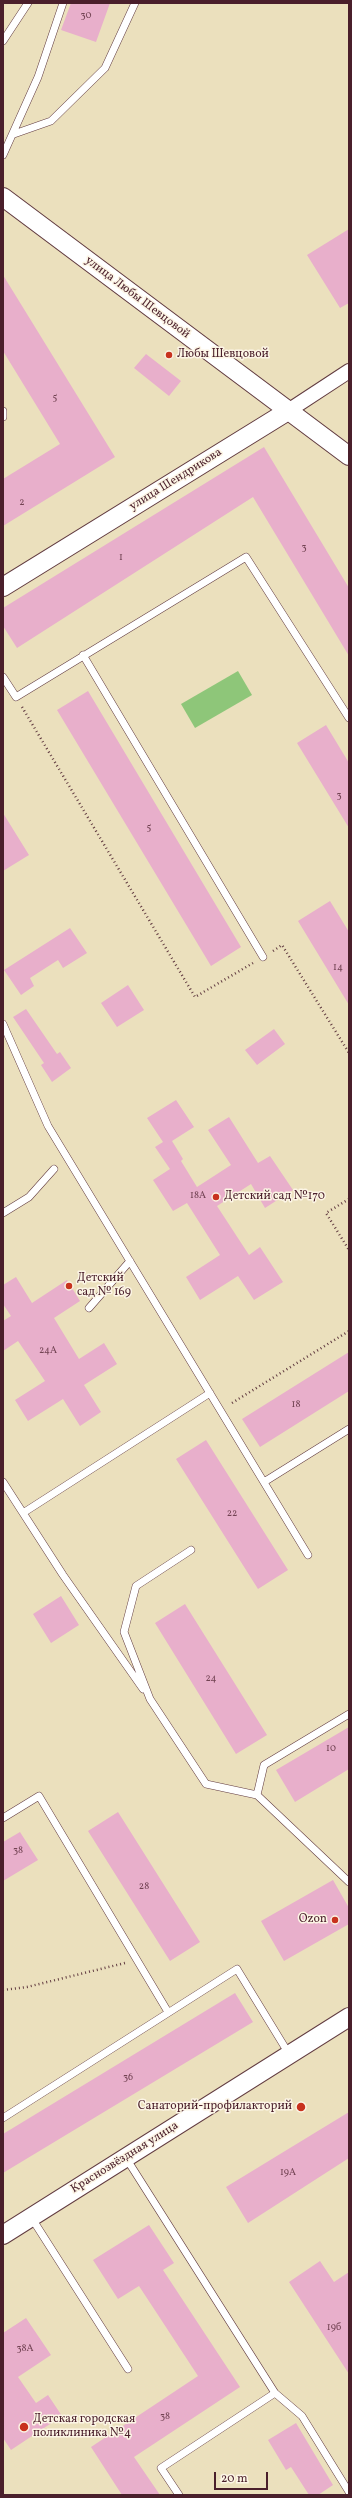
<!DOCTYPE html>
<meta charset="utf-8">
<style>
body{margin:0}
#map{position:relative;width:352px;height:2498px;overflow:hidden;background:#ebe0bd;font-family:Vollkorn,serif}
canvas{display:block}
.frame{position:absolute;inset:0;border:4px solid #4a1f2b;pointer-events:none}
.scale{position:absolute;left:214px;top:2472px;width:54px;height:18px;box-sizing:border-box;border:2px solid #4a1f2b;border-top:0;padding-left:5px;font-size:12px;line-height:14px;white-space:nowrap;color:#4a1f2b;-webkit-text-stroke:3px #fcf5e5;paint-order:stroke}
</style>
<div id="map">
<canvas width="352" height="2498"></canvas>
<div class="frame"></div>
<div class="scale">20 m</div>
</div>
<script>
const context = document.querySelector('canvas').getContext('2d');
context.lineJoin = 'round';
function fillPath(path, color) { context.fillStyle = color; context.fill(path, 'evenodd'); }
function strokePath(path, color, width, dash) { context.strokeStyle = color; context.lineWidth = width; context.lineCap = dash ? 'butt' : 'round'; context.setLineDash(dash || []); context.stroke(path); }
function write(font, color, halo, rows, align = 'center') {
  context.font = font + ' Vollkorn,serif'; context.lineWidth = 3; context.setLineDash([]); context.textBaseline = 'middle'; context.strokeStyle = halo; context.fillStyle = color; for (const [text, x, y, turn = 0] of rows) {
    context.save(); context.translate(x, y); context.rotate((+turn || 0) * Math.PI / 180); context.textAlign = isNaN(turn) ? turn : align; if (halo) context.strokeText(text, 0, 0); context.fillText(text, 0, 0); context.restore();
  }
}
const green = new Path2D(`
 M238,671L252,695L195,728L181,704Z`);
const building = new Path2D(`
 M71,3H110L96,42L61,30Z
 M349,229V303L340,308L307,255Z
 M3,275L115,457L3,526V479L60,444L3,351Z
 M146,354L181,381L169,396L134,368Z
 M264,447L349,588V656L253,497L17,648L3,626V608Z
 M88,691L241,947L211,966L57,710Z
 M326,725L349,763V828L297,743Z
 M3,813L29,855L3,871Z
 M330,901L349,932V1005L298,921Z
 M70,928L87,953L63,968L58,960L30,978L34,986L21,995L4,970Z
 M128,985L144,1010L117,1027L101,1003Z
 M26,1009L57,1054L60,1052L71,1068L52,1082L41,1065L44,1063L13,1017Z
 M274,1029L285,1044L257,1065L245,1050Z
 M176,1100L194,1127L172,1141L183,1159L181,1161L197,1187L231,1165L208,1130L229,1117L258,1163L270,1156L293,1190L265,1208L251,1184L217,1206L249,1255L260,1247L283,1282L254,1300L238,1276L200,1300L186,1277L220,1255L187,1203L173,1211L153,1180L170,1169L155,1147L163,1142L147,1118Z
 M16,1277L32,1303L67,1280L80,1301L54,1318L79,1359L104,1343L117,1364L84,1385L101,1412L80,1426L63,1399L28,1421L15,1400L45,1381L18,1341L3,1351V1321L11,1316L3,1304V1285Z
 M349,1352V1391L260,1447L242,1419Z
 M206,1440L288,1570L258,1589L176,1459Z
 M61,1596L79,1625L51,1643L33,1614Z
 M185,1604L267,1735L236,1754L155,1623Z
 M349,1727V1769L295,1802L276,1770Z
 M118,1812L200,1942L170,1961L88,1831Z
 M20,1832L38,1860L3,1881V1842Z
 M333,1880L349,1908V1924L284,1961L261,1921Z
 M235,1993L253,2022L3,2173V2134Z
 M349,2112V2158L248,2223L226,2187Z
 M149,2225L174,2263L163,2270L240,2387L134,2457L160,2495H122L91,2447L198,2376L139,2286L118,2299L93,2260Z
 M320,2261L334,2282L349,2272V2374L289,2282Z
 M26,2318L51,2355L18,2377L36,2403L48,2395L62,2416L11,2450L3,2438V2333Z
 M296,2423L333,2485L318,2495H309L291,2467L286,2470L268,2440Z`);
const path = new Path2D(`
 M22,707L195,997L253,963
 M273,951L282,945L349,1053
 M349,1199L326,1213L349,1250
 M232,1403L349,1331
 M3,1990L27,1987L125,1963`);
const service = new Path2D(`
 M3,41L28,3
 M14,134L51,121L105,68L135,3
 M3,155L38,77L63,3
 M3,411V417
 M83,655L263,957
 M3,677L16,697L246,557L349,718
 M3,1024L48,1126L308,1555
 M3,1213L29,1197L54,1169
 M89,1308L130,1261
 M3,1482L63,1575L143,1689
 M264,1482L349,1429
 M23,1513L210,1393
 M191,1550L136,1586L124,1632L150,1699L206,1784L257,1795L349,1882
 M257,1795L264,1765L349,1714
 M3,1818L39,1796L168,2012
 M3,2118L237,1969L289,2054
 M126,2158L275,2393L302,2416L349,2492
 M31,2217L128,2369
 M179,2495L161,2468L275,2393`);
const minor = new Path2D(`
 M288,411L349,371`);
const tertiary = new Path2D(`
 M3,197L349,456
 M3,587L288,411
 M3,2235L349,2017`);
const markers = [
 [169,355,4,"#c8321e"],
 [216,1197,4,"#c8321e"],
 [69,1286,4,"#c8321e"],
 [335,1920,4,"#c8321e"],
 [301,2107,5,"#c8321e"],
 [24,2427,5,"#c8321e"]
];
const numberNames = [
 ["30",86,16],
 ["5",55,398],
 ["2",22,503],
 ["3",304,548],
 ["1",121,558],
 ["3",339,796],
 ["5",149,828],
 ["14",338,968],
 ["18А",198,1196],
 ["24А",48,1351],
 ["18",296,1405],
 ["22",232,1514],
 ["24",211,1679],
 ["10",331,1749],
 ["38",18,1851],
 ["28",144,1887],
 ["36",128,2078],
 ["19А",288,2173],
 ["19б",334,2328],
 ["38А",25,2349],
 ["38",165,2417]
];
const streetNames = [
 ["улица Любы Шевцовой",137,298,37],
 ["улица Шендрикова",176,480,-32],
 ["Краснозвёздная улица",125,2158,-32]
];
const poiNames = [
 ["Любы Шевцовой",177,355],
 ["Детский сад №170",224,1197],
 ["Детский",77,1279],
 ["сад № 169",77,1293],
 ["Ozon",327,1920,"right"],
 ["Cанаторий-профилакторий",292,2107,"right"],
 ["Детская городская",33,2420],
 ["поликлиника №4",33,2434]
];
fillPath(green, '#8ec679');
fillPath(building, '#e8afcb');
strokePath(service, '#623c41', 8);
strokePath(minor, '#623c41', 16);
strokePath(tertiary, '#623c41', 20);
strokePath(path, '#623c41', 2.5, [1, 3]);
strokePath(service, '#fff', 7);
strokePath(minor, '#fff', 14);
strokePath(tertiary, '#fff', 18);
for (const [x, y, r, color] of markers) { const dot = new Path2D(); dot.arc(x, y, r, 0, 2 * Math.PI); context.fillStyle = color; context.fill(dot); strokePath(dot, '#fcf5e5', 1.5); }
write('10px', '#724353', null, numberNames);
write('12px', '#4a1f2b', '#fcf5e5', streetNames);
write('12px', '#4a1f2b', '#fcf5e5', poiNames, 'left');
</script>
